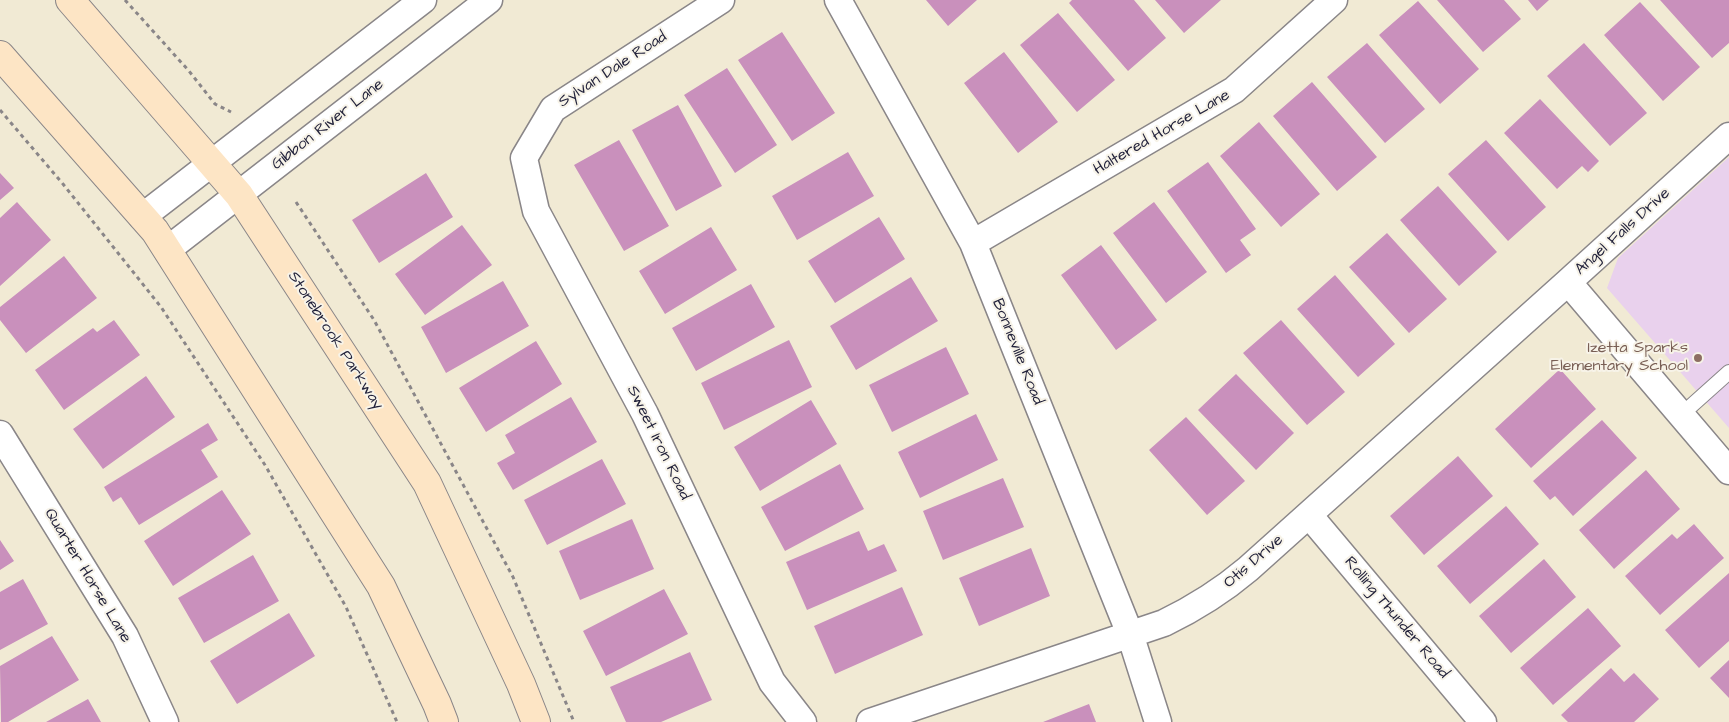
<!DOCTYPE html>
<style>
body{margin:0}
canvas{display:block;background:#f1ead4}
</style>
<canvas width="1729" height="722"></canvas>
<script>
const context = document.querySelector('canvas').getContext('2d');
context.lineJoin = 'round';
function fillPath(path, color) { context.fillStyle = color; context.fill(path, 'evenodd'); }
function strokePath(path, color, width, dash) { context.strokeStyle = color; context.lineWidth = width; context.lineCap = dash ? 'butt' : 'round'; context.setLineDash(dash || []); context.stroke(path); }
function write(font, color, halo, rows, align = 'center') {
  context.font = font + ' "Architects Daughter",sans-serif'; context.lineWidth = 4; context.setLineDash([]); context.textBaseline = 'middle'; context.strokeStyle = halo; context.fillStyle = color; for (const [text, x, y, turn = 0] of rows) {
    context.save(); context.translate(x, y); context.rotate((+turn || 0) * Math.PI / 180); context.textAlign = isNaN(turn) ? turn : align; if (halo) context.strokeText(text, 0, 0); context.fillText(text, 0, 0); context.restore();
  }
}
const built = new Path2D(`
 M1729,157V428L1607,288L1618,258Z`);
const building = new Path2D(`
 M926,0H977L948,26Z
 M1072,0H1134L1166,38L1128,71L1069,3Z
 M1155,0H1221L1184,33Z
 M1437,0H1504L1521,19L1483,52Z
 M1528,0H1549L1537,11Z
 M1660,0H1729V43L1712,58Z
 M1418,1L1479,69L1440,104L1379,35Z
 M1640,2L1700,67L1663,101L1604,35Z
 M1058,13L1115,80L1077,112L1020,45Z
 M782,32L835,113L792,141L738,60Z
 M1367,43L1425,109L1385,143L1327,77Z
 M1584,43L1647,113L1610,146L1547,76Z
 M1004,52L1058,122L1018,153L964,83Z
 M727,68L777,145L735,173L684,95Z
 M1312,82L1377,157L1337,191L1273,116Z
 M1540,99L1599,161L1588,172L1582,166L1557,189L1504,133Z
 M678,105L722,186L676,211L632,130Z
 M1259,122L1320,194L1281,227L1220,156Z
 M619,140L669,226L624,251L574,165Z
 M1486,140L1546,207L1508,241L1448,174Z
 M848,152L874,196L797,240L772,196Z
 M1208,162L1256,229L1240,240L1251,255L1226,273L1167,191Z
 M0,173L14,188L0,200Z
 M426,173L453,217L379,263L352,220Z
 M1438,186L1497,252L1459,286L1400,220Z
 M17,202L51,240L0,286V218Z
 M1154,202L1207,272L1166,303L1113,233Z
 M879,217L905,259L835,303L808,261Z
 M462,225L492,265L425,315L395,274Z
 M711,227L737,270L665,314L639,271Z
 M1387,233L1447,299L1409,333L1349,267Z
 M1101,245L1157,320L1116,350L1061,275Z
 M64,256L97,298L26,353L0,320V307Z
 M1335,275L1395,344L1358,377L1297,309Z
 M911,277L938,321L856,370L830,326Z
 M503,281L529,326L446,373L421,327Z
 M751,284L775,327L696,371L672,328Z
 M114,320L140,355L64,410L35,370L93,328L97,332Z
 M1281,320L1345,392L1307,425L1243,353Z
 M789,340L812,387L724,430L701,383Z
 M536,341L562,384L486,432L459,388Z
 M946,347L969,394L892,432L869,385Z
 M1560,369L1596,409L1531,468L1495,429Z
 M1236,374L1294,433L1256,470L1198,410Z
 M146,376L175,417L103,469L73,429Z
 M571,397L597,442L513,490L497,463L515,453L505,435Z
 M811,400L837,444L760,491L734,447Z
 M976,414L998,460L920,498L898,452Z
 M1186,417L1245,481L1207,515L1149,450Z
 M1602,420L1637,458L1573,516L1555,496L1550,500L1533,481Z
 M208,423L218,440L201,450L218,477L139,525L121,497L113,502L104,487Z
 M1458,456L1493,496L1424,555L1390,516Z
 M602,459L626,504L547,545L524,500Z
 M840,464L864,509L785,551L761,507Z
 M1646,470L1680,509L1614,569L1579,530Z
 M1003,478L1024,527L943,560L923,511Z
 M222,490L251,534L173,586L144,541Z
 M1506,506L1539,544L1470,604L1437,566Z
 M632,519L654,569L580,600L559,551Z
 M1694,524L1724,558L1660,615L1625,576L1672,534L1677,539Z
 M859,531L868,551L884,544L897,571L807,610L786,562Z
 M0,540L14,561L0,570Z
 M1031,548L1050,596L979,626L959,578Z
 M253,555L279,601L204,643L178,598Z
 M1544,559L1576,597L1511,653L1479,616Z
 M1729,573V641L1699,668L1665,630Z
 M23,579L48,624L0,650V592Z
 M902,587L923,635L835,674L814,626Z
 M664,589L688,634L606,676L583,631Z
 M1588,608L1621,646L1553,705L1520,668Z
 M289,613L315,656L237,704L210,661Z
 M52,636L79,680L8,722H1L0,666Z
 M690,652L712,700L661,722H626L610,687Z
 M1729,660V698L1710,678Z
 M1611,668L1624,682L1634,673L1659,699L1634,722H1568L1561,715Z
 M88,699L101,722H46Z
 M1089,704L1096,722H1043Z`);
const path = new Path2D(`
 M125,0L189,71L215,104L231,112
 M0,110L63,184L161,307L265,465L346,607L397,722
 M296,202L374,320L513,577L574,722`);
const lane = new Path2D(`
 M1681,415L1729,372`);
const street = new Path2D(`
 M721,0L553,109L524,158L536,211L645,414L772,682L803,722
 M838,0L973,243L1130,634L1158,722
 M1729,136L1568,282L1729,471
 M142,217L423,0
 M973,243L1234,90L1334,0
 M167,250L489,0
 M0,434L125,636L165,722
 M1309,515L1483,722
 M870,722L1164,623C1195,608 1222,591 1248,569L1568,282`);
const secondary = new Path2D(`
 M70,0L239,195L427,483L521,684L536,722
 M0,55L155,231L381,586L437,704L444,722`);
const markers = [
 [1698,358,5,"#8d6e63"]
];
const streetNames = [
 ["Sylvan Dale Road",613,70,-33],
 ["Gibbon River Lane",328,125,-38],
 ["Haltered Horse Lane",1162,133,-30],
 ["Angel Falls Drive",1623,232,-42],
 ["Stonebrook Parkway",335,341,57],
 ["Bonneville Road",1017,352,68],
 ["Sweet Iron Road",658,443,64],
 ["Otis Drive",1254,562,-41],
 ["Quarter Horse Lane",87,576,59],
 ["Rolling Thunder Road",1396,618,50]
];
const educationNames = [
 ["Izetta Sparks",1688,349],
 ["Elementary School",1688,367]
];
fillPath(built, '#e9d1ed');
fillPath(building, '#c990bc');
strokePath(lane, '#8a8688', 16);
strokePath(street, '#8a8688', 29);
strokePath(secondary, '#8a8688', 30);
strokePath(path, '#8a8688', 3, [4, 4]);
strokePath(lane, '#fff', 14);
strokePath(street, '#fff', 26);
strokePath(secondary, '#fde5c5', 28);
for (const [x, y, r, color] of markers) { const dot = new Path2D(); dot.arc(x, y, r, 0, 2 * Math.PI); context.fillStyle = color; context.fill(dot); strokePath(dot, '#f7f3e8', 2); }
write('16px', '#22223b', '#f7f3e8', streetNames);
write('16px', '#785e54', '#f7f3e8', educationNames, 'right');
</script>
